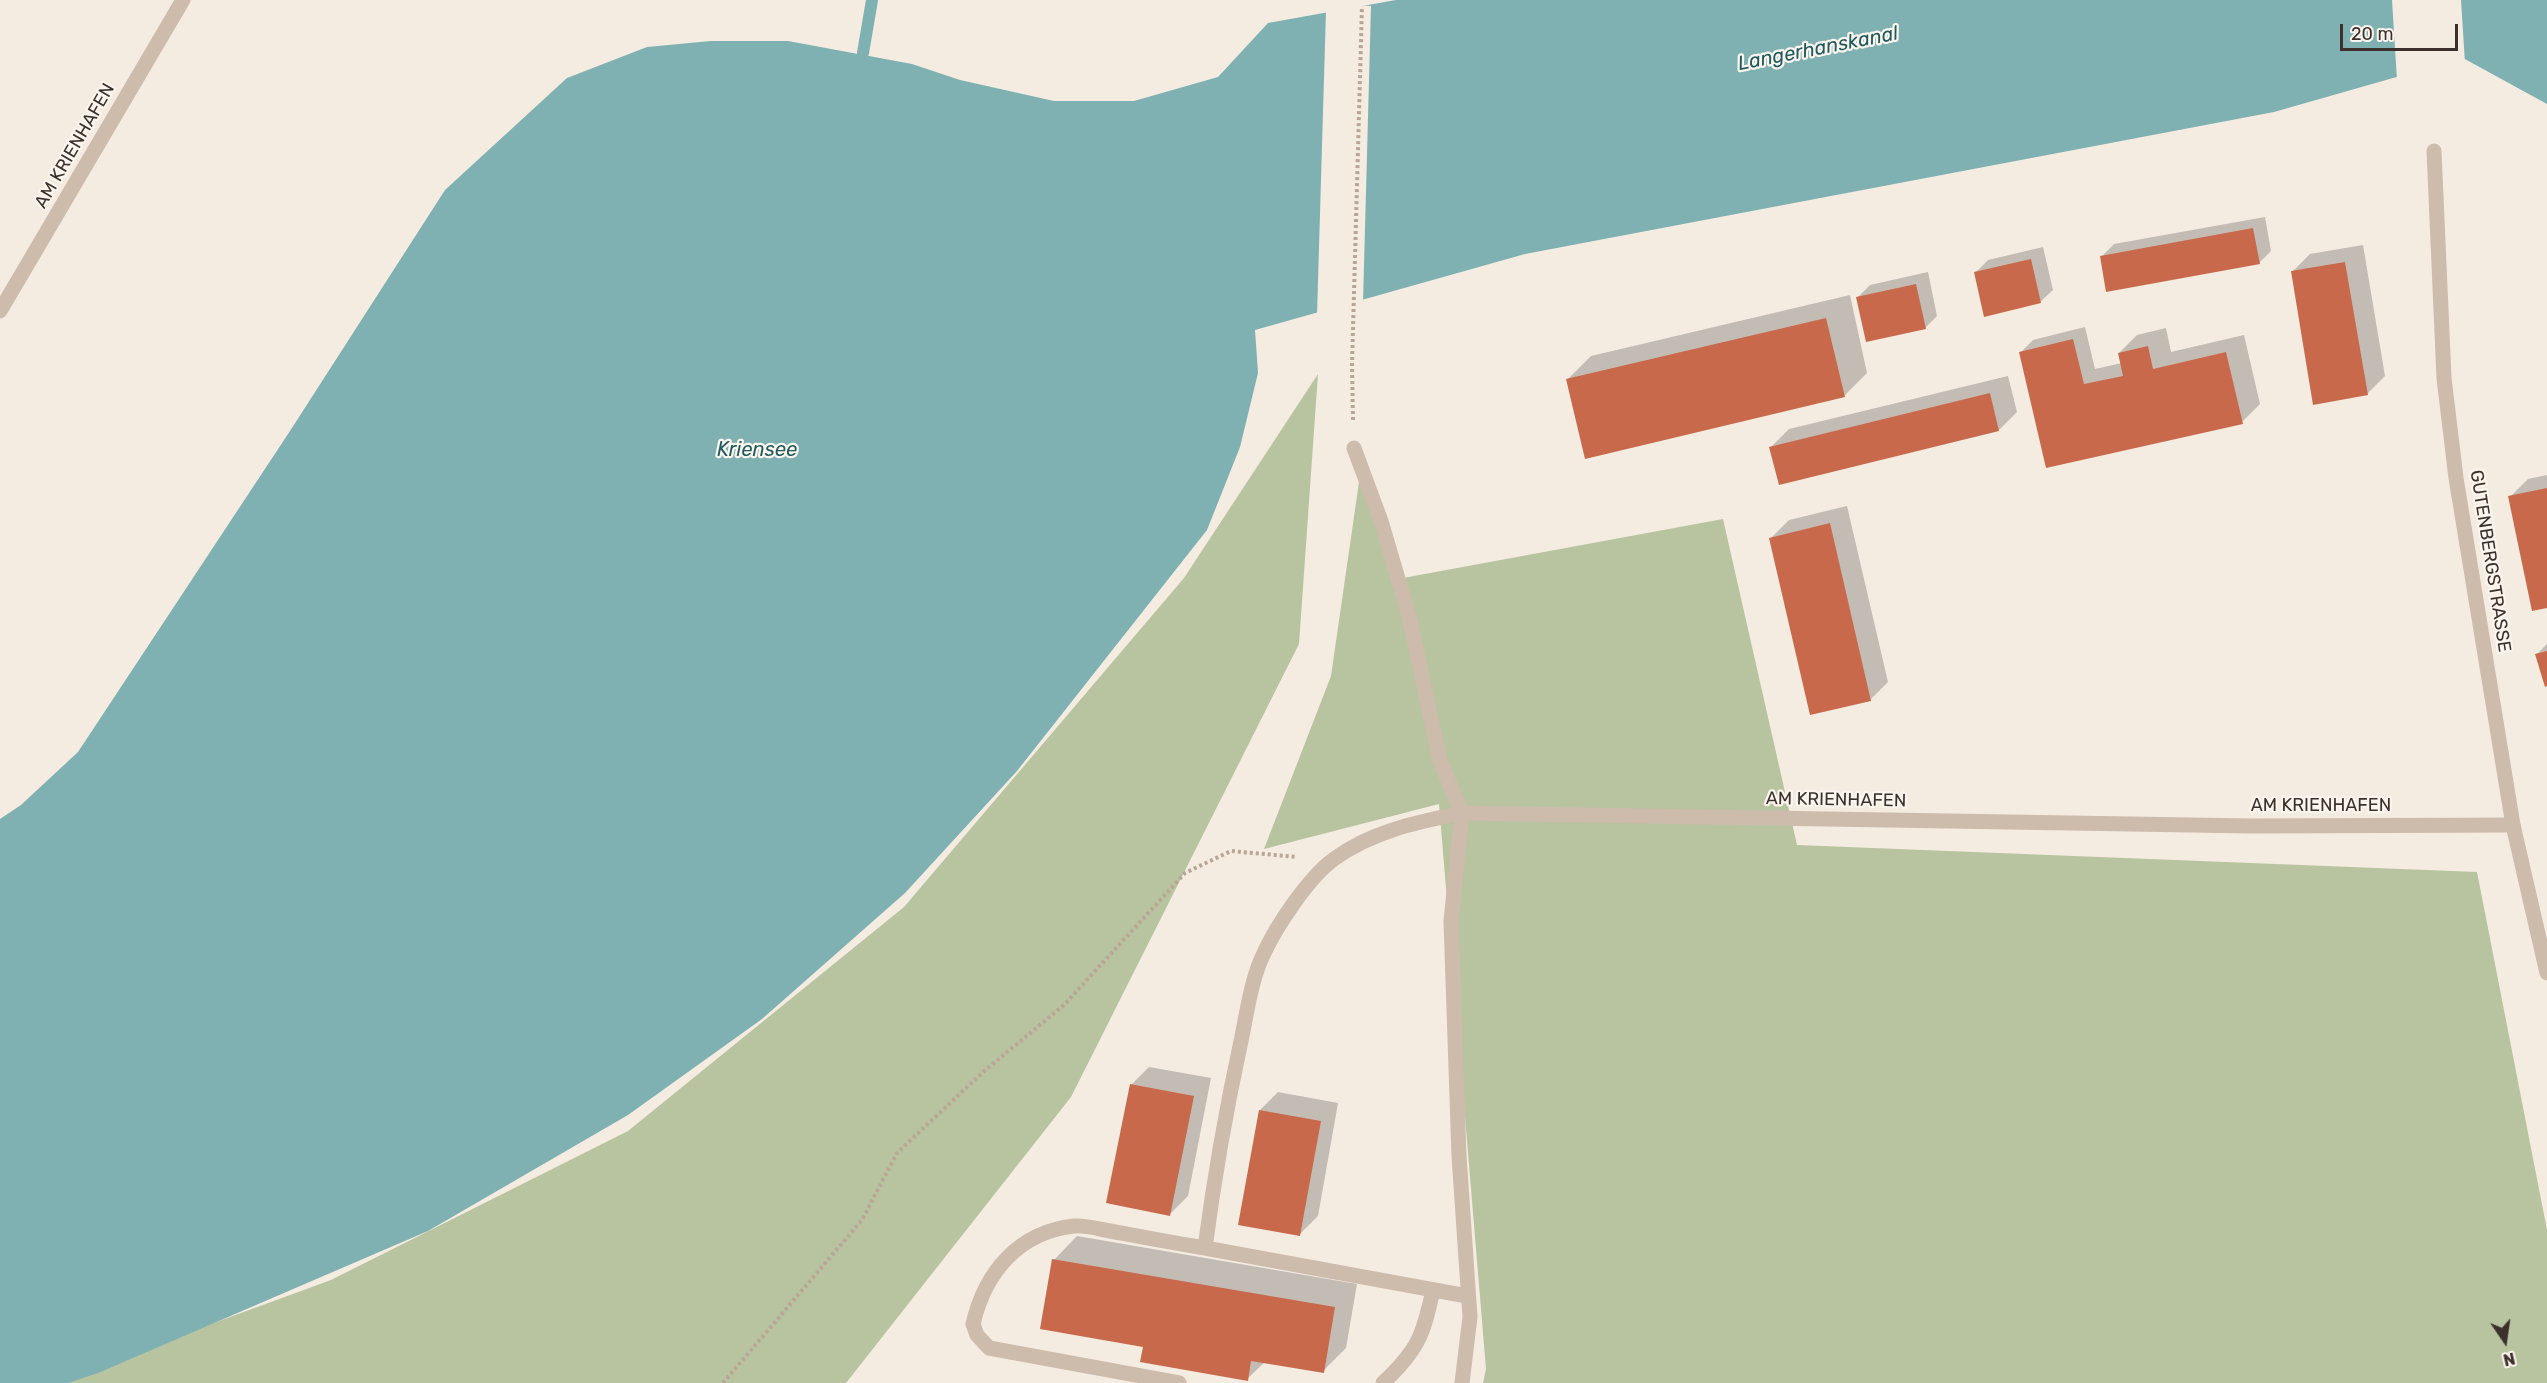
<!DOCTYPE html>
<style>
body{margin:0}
#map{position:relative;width:2547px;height:1383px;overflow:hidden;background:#f4ebe1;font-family:Rubik,sans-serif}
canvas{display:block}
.north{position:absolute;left:2475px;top:1311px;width:60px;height:60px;-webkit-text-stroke:4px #fbf5ee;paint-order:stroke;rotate:167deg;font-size:16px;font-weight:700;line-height:24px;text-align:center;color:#3b302b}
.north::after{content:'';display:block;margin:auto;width:21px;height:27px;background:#3b302b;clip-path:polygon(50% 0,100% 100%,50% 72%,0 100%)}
.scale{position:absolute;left:2340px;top:24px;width:118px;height:27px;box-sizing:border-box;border:3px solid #3b302b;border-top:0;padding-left:8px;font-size:18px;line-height:21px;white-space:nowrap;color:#3b302b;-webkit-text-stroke:4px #fbf5ee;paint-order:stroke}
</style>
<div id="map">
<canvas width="2547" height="1383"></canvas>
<div class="north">N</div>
<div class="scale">20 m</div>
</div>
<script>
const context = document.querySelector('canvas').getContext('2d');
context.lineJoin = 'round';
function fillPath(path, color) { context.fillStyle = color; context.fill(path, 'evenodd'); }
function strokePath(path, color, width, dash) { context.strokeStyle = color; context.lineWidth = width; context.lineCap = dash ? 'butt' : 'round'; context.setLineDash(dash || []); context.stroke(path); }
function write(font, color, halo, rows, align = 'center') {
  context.font = font + ' Rubik,sans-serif'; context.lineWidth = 4.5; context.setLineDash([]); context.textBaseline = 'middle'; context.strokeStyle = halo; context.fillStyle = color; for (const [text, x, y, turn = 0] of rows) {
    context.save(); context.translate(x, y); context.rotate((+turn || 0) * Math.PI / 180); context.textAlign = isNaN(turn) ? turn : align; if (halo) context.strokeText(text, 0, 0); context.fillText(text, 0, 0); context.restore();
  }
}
const green = new Path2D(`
 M1318,374L1299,644L1071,1097L846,1383H50L331,1280L628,1131L904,907L1184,578Z
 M1359,482L1403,578L1723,519L1797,845L2477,872L2547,1230V1383H1483L1486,1369L1439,804L1264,849L1331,676Z`);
const water = new Path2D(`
 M1396,0H2547V104L2463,58L2274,112L1525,254L1255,330L1258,373L1240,447L1207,530L1017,771L905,893L762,1019L628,1115L428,1231L98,1373L68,1383H0V819L21,805L78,752L290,431L445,190L567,78L647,47L711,41H788L912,64L960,80L1054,101H1134L1218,77L1268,23Z`);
const pier = new Path2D(`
 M2392,0H2461L2465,63L2397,80Z
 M1350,5L1371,6L1363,303L1317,315L1326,10Z`);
const shadow = new Path2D(`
 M2265,217L2271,251L2259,263L2102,256L2114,244Z
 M2363,245L2385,376L2367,394L2292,272L2310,254Z
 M2043,247L2053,290L2040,302L1976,272L1988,260Z
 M1928,272L1937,316L1925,328L1858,297L1870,285Z
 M1850,295L1867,373L1844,396L1568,379L1591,356Z
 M2085,327L2095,369L2122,363L2119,353L2137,335L2166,328L2171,352L2244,335L2260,404L2242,422L2047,467L2021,352L2033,340Z
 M2008,376L2017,412L1999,430L1771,447L1789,429Z
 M2547,475V606L2510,497L2528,479Z
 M1847,506L1888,682L1870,700L1771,538L1789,520Z
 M2547,644V685L2537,654Z
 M1149,1067L1211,1078L1188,1196L1170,1214L1131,1085Z
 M1278,1092L1338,1103L1318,1216L1300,1234L1260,1110Z
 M1077,1236L1357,1284L1346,1348L1323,1371L1265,1362L1247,1379L1145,1346L1054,1260Z`);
const stream = new Path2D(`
 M863,53L872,0`);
const building = new Path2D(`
 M2253,228L2260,264L2106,292L2100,256Z
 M2031,259L2041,303L1984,317L1974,272Z
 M2345,262L2368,395L2313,405L2291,271Z
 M1916,284L1926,329L1866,342L1856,297Z
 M1826,318L1845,397L1585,459L1566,379Z
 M2073,339L2084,384L2123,376L2118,353L2148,346L2153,369L2226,352L2243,424L2046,468L2019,352Z
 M1990,393L1999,431L1779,485L1769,447Z
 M2547,488V608L2532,611L2508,496Z
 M1830,523L1871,701L1810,715L1769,538Z
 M2547,651V686L2545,687L2535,654Z
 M1130,1084L1194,1096L1170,1216L1106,1203Z
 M1259,1110L1321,1121L1300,1236L1238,1225Z
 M1052,1259L1335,1307L1324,1373L1251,1361L1248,1381L1140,1362L1143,1347L1040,1329Z`);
const path = new Path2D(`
 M1353,420L1352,365L1362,6
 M723,1383L862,1220L897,1153L983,1072L1064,1005L1185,873L1231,851L1297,857`);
const service = new Path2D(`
 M0,311L183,0
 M1354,448L1381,521L1409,616L1440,761L1462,813L1451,921L1459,1156L1470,1317L1462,1383
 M1467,1296L1205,1248C1214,1179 1226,1110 1241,1041C1247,1013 1251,979 1264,953C1277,925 1309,877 1334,859C1372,831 1418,822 1462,813L2252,826L2513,825
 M1179,1383L989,1348L977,1335L973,1324C985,1272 1019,1232 1074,1226C1085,1225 1099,1229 1110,1231C1142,1237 1173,1243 1205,1248
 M1383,1383C1418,1350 1423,1336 1433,1290`);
const minor = new Path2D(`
 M2434,151L2444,378L2456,478L2513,825L2547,973`);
const streetNames = [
 ["AM KRIENHAFEN",75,146,-60],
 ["GUTENBERGSTRASSE",2490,561,81],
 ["AM KRIENHAFEN",1836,800,1],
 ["AM KRIENHAFEN",2321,806]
];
const waterNames = [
 ["Langerhanskanal",1818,49,-11],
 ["Kriensee",757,450]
];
fillPath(green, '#b8c4a0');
fillPath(water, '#7fb0b2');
fillPath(pier, '#f4ebe1');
fillPath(shadow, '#0003');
strokePath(stream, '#7fb0b2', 12);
fillPath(building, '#c8694b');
strokePath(path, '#b9a596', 4, [3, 3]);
strokePath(service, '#cdbbac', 15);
strokePath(minor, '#cdbbac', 15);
write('18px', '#3b302b', '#fbf5ee', streetNames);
write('italic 20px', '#1f5a5e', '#fbf5ee', waterNames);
</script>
